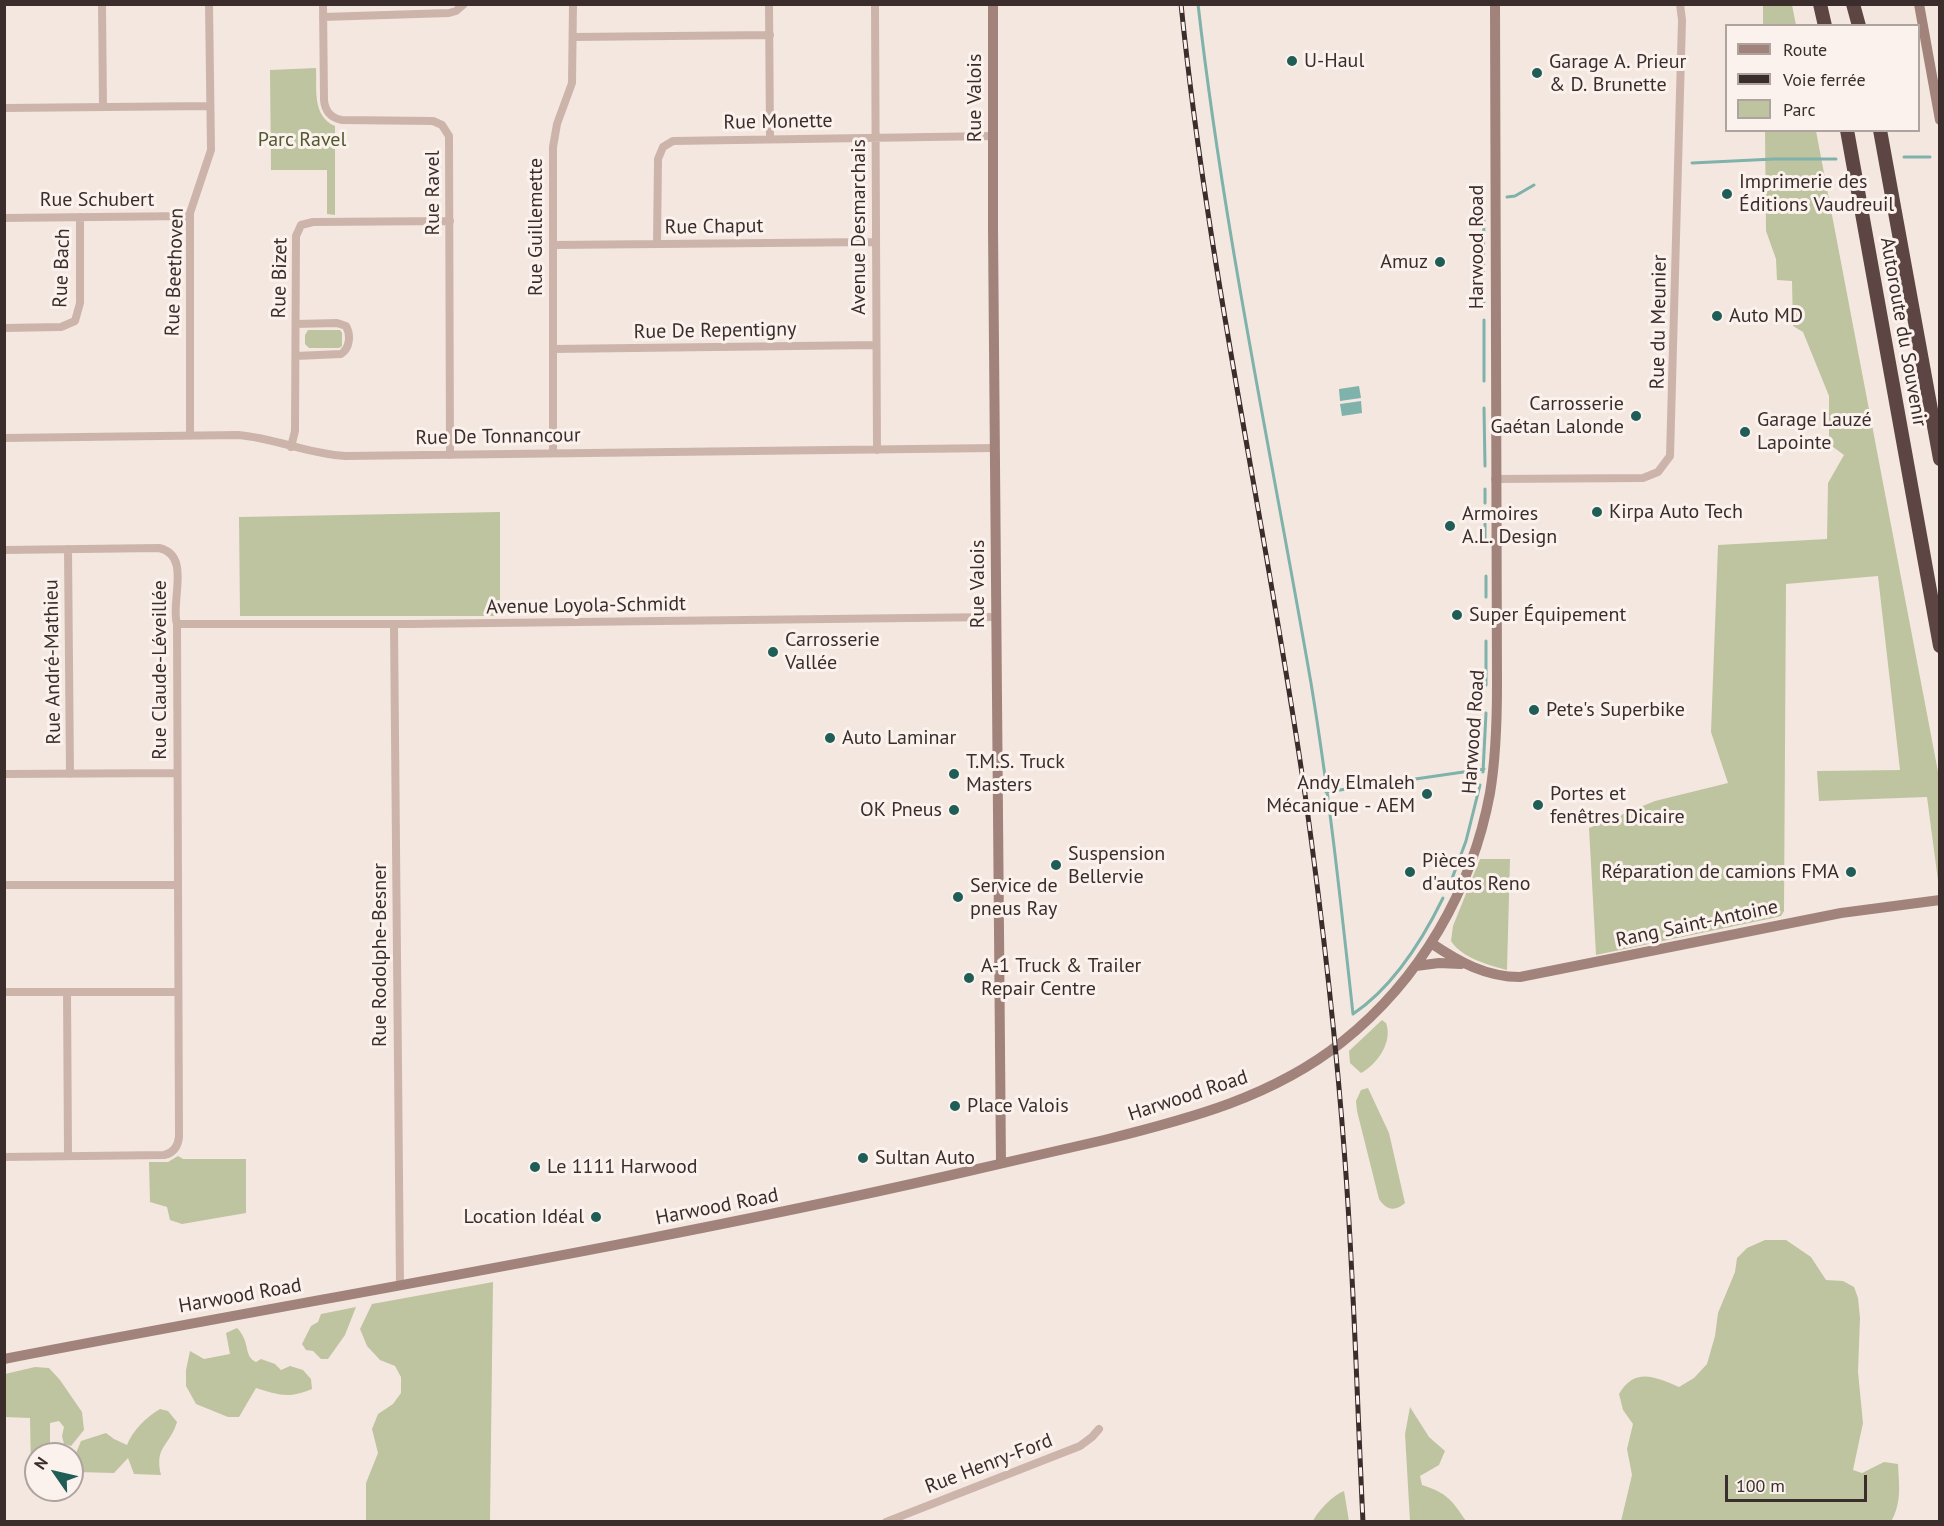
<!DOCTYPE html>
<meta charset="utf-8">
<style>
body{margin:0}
#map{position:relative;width:1944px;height:1526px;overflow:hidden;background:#f4e7e0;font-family:"PT Sans",sans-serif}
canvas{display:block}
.frame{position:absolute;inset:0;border:6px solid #3a2d2b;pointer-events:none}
.legend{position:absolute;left:1725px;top:24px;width:195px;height:108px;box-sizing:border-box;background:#fbf2ed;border:2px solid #aea39f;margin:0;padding:8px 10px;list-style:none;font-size:18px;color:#3a2d2b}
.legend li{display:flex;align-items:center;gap:12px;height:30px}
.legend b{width:30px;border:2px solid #aea39f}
.north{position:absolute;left:24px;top:1442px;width:60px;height:60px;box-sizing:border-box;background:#fbf2ed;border:2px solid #aea39f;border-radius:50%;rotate:304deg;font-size:16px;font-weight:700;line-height:24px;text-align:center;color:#3a2d2b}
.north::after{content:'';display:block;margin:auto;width:21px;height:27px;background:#1f5d56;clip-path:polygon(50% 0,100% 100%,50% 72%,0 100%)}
.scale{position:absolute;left:1725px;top:1475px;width:142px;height:27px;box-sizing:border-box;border:3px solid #3a2d2b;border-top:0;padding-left:8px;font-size:18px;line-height:21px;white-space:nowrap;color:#3a2d2b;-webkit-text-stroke:4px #fbf2ed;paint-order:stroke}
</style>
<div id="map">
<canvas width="1944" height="1526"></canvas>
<div class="frame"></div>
<ul class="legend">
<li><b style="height:8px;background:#a1837c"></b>Route</li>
<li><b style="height:8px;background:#3a2d2b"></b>Voie ferrée</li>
<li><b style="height:16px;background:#bec49f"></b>Parc</li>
</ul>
<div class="north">N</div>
<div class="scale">100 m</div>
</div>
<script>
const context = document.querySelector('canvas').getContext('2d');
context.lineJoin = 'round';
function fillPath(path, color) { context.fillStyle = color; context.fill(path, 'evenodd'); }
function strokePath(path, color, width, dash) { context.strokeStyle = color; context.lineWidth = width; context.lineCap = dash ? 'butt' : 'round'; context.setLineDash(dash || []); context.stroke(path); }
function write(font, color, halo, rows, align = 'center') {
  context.font = font + ' "PT Sans",sans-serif'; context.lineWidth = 6; context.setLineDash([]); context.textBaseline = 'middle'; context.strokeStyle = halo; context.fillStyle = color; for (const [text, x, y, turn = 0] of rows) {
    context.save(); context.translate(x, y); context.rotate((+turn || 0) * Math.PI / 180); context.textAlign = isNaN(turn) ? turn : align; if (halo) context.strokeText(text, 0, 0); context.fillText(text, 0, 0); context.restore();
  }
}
const green = new Path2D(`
 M1763,5H1792L1796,25H1763Z
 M316,68C317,90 312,116 335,126V215L327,214V170H271L270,70Z
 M1765,131H1816L1939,777V888L1927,797L1819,801L1817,771L1900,770L1878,576L1786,584L1784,911L1781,916L1773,918L1596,955L1589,828L1655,801L1728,783L1711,732L1718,545L1827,539L1828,483L1844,455L1829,444V396L1803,332L1793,326L1792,281L1777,280L1776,259L1766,231Z
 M308,330H340L342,333V346L339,348H309L305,344V335Z
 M500,512V616H240L239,517Z
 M1480,859H1510L1507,970C1488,965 1462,958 1451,941L1453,926Z
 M1382,1020L1386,1023C1393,1041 1378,1064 1361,1073L1350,1063L1349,1051Z
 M1368,1088L1389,1133L1405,1203C1395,1212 1386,1210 1379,1199L1357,1111L1356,1101L1361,1090Z
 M178,1156L183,1159H246V1213L182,1224L170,1220L167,1207L150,1202L149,1162H168Z
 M1765,1240H1786L1811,1257L1826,1280L1843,1281L1854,1287L1858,1298L1860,1318L1858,1372L1863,1423L1853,1470L1862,1473L1884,1462L1898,1464C1899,1485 1902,1502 1891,1522L1621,1521L1632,1475L1627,1449L1633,1424L1623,1410L1619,1394C1635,1367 1655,1377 1679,1387L1694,1378L1707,1364L1715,1336L1718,1313L1735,1272L1737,1258L1747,1248Z
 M493,1282L490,1521H366V1483L378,1453L372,1429L378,1414L393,1404L401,1393V1377L395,1366L380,1360L367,1346L360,1329L372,1304Z
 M356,1307L345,1335L328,1359H321L313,1351L306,1350L302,1344L311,1326L318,1322L321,1314Z
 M237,1328C251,1342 243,1356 256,1362L261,1359L275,1364L281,1370L290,1366L303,1370L311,1379L312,1389C288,1399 279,1395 256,1388L239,1417H228L196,1404L186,1386V1370L190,1351L204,1359L230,1354L226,1333Z
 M35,1367L49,1368L60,1380L82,1412L84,1430L71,1446L64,1444L62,1436L64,1427L59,1421L50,1423V1444L60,1454H36V1471H31L30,1418L4,1417L5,1374Z
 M1410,1407L1429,1437L1445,1451L1439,1465L1420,1476L1422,1485C1447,1493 1452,1500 1466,1521H1410L1405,1434Z
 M160,1409L168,1411L177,1422C170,1446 154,1446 161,1475L134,1474L128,1458L114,1473L76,1472L74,1458L81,1441L106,1433L114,1439L127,1445C133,1430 146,1417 160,1409Z
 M1344,1491L1349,1521H1313C1318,1511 1333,1495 1344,1491Z`);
const water = new Path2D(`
 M1359,386L1361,398L1340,401L1339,389Z
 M1361,401L1362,413L1342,416L1340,404Z`);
const stream = new Path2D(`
 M1198,4C1224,232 1272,457 1311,683C1329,792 1341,904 1353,1014C1393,987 1422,941 1443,898
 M1904,157H1930
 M1692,163L1774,159H1836
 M1507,197L1515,196L1534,185
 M1483,201L1482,191L1484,188
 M1483,277L1484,217
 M1483,295L1484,302
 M1484,320V381
 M1484,408L1485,466
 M1485,503V489
 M1485,524V541
 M1486,576V597
 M1486,641V685
 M1483,772L1486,713
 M1326,792L1484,769
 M1450,884L1466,841L1480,785`);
const street = new Path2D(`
 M102,4L103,107
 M323,4L324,100C325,111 331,118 342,120L433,121L442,125L449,136L450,455
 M769,4L770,138
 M875,4L877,450
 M323,17L449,13L456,11L464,4
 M573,37L770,35
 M4,108L210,106
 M4,218L189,216
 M657,244L658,159L663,147L673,141L993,136
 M553,245L875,242
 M296,324L337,323L346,326C351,335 350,348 341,354L296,356
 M4,328L61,327L75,321L80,303V217
 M553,349L876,345
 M190,435V213L211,150L209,4
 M4,438L238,435C275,438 308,454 345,456L995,448
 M291,447L295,431L296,236L301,225L313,222L450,221
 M553,453V147L557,124L572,83L573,4
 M1495,479L1643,478L1658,472L1670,456L1682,20L1680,4
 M68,549L70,774
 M4,550L159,548C192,555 170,602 177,624L179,1137C178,1146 174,1153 164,1155L4,1157
 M177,624H409L996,617
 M394,624L400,1285
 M4,774L176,773
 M4,885H177
 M4,992H178
 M67,992L68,1156
 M886,1522L1080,1446L1092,1437L1099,1429`);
const secondary = new Path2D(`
 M993,4V230L1001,1163
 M1919,4L1940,120
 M1431,943C1459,962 1486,977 1520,977L1841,913L1940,900
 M1416,966L1439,963L1461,964
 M4,1359C319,1298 634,1247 947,1176C999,1164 1052,1152 1104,1140C1189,1119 1273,1097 1342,1042C1420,980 1472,890 1490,793C1496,757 1497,721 1497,685L1495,4`);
const highway = new Path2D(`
 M1820,4L1825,26
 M1853,4L1859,26
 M1847,130L1940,646
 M1880,130L1940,459`);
const rail = new Path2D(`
 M1181,4C1208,270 1267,530 1305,794C1322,916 1336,1038 1345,1161C1354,1281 1357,1401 1363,1522`);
const markers = [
 [1292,61,6,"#1f5d56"],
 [1537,73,6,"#1f5d56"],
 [1727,194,6,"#1f5d56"],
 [1440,262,6,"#1f5d56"],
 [1717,316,6,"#1f5d56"],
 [1636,416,6,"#1f5d56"],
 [1745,432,6,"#1f5d56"],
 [1597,512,6,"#1f5d56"],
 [1450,526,6,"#1f5d56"],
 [1457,615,6,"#1f5d56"],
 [773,652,6,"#1f5d56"],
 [1534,710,6,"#1f5d56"],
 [830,738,6,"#1f5d56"],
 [954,774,6,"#1f5d56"],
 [1427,794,6,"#1f5d56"],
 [1538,805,6,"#1f5d56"],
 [954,810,6,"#1f5d56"],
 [1056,865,6,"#1f5d56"],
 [1410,872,6,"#1f5d56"],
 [1851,872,6,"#1f5d56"],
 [958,897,6,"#1f5d56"],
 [969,978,6,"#1f5d56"],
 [955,1106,6,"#1f5d56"],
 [863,1158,6,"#1f5d56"],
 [535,1167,6,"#1f5d56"],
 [596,1217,6,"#1f5d56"]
];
const poiNames = [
 ["U-Haul",1304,61],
 ["Garage A. Prieur",1549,62],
 ["& D. Brunette",1549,85],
 ["Imprimerie des",1739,182],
 ["Éditions Vaudreuil",1739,205],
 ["Amuz",1428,262,"right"],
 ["Auto MD",1729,316],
 ["Carrosserie",1624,404,"right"],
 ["Gaétan Lalonde",1624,427,"right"],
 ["Garage Lauzé",1757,420],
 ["Lapointe",1757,443],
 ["Kirpa Auto Tech",1609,512],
 ["Armoires",1462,514],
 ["A.L. Design",1462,537],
 ["Super Équipement",1469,615],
 ["Carrosserie",785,640],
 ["Vallée",785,663],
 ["Pete's Superbike",1546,710],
 ["Auto Laminar",842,738],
 ["T.M.S. Truck",966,762],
 ["Masters",966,785],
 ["Andy Elmaleh",1415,783,"right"],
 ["Mécanique - AEM",1415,806,"right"],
 ["Portes et",1550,794],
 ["fenêtres Dicaire",1550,817],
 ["OK Pneus",942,810,"right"],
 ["Suspension",1068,854],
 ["Bellervie",1068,877],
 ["Pièces",1422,861],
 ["d'autos Reno",1422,884],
 ["Réparation de camions FMA",1839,872,"right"],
 ["Service de",970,886],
 ["pneus Ray",970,909],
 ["A-1 Truck & Trailer",981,966],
 ["Repair Centre",981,989],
 ["Place Valois",967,1106],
 ["Sultan Auto",875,1158],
 ["Le 1111 Harwood",547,1167],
 ["Location Idéal",584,1217,"right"]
];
const streetNames = [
 ["Rue Valois",975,98,-90],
 ["Rue Monette",778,122,-1],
 ["Rue Ravel",433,193,-90],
 ["Rue Schubert",97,200],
 ["Rue Guillemette",536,227,-90],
 ["Rue Chaput",714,227,-1],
 ["Avenue Desmarchais",859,227,-90],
 ["Harwood Road",1477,247,-90],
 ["Rue Bach",62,268,-88],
 ["Rue Beethoven",175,272,-88],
 ["Rue Bizet",280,278,-89],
 ["Rue du Meunier",1659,322,-89],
 ["Rue De Repentigny",715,331,-1],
 ["Autoroute du Souvenir",1903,332,80],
 ["Rue De Tonnancour",498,437,-1],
 ["Rue Valois",978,584,-90],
 ["Avenue Loyola-Schmidt",586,606,-1],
 ["Rue André-Mathieu",53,662,-91],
 ["Rue Claude-Léveillée",160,670,-90],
 ["Harwood Road",1474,732,-86],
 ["Rang Saint-Antoine",1697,924,-12],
 ["Rue Rodolphe-Besner",380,955,-90],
 ["Harwood Road",1188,1096,-18],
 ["Harwood Road",717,1207,-11],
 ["Harwood Road",240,1296,-10],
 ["Rue Henry-Ford",989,1464,-21]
];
const parkNames = [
 ["Parc Ravel",302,140]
];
fillPath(green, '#bec49f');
fillPath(water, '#7eb2aa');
strokePath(stream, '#7eb2aa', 3);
strokePath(street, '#cdb4ab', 8);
strokePath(secondary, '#a1837c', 10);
strokePath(highway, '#5c4542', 14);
strokePath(rail, '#3a2d2b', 5);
strokePath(rail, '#fbf2ed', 3, [9]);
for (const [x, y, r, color] of markers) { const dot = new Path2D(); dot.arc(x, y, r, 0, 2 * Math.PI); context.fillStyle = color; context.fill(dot); strokePath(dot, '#fbf2ed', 2); }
write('20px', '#3a2d2b', '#fbf2ed', poiNames, 'left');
write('20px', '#3a2d2b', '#fbf2ed', streetNames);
write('20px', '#52592e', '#fbf2ed', parkNames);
</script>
